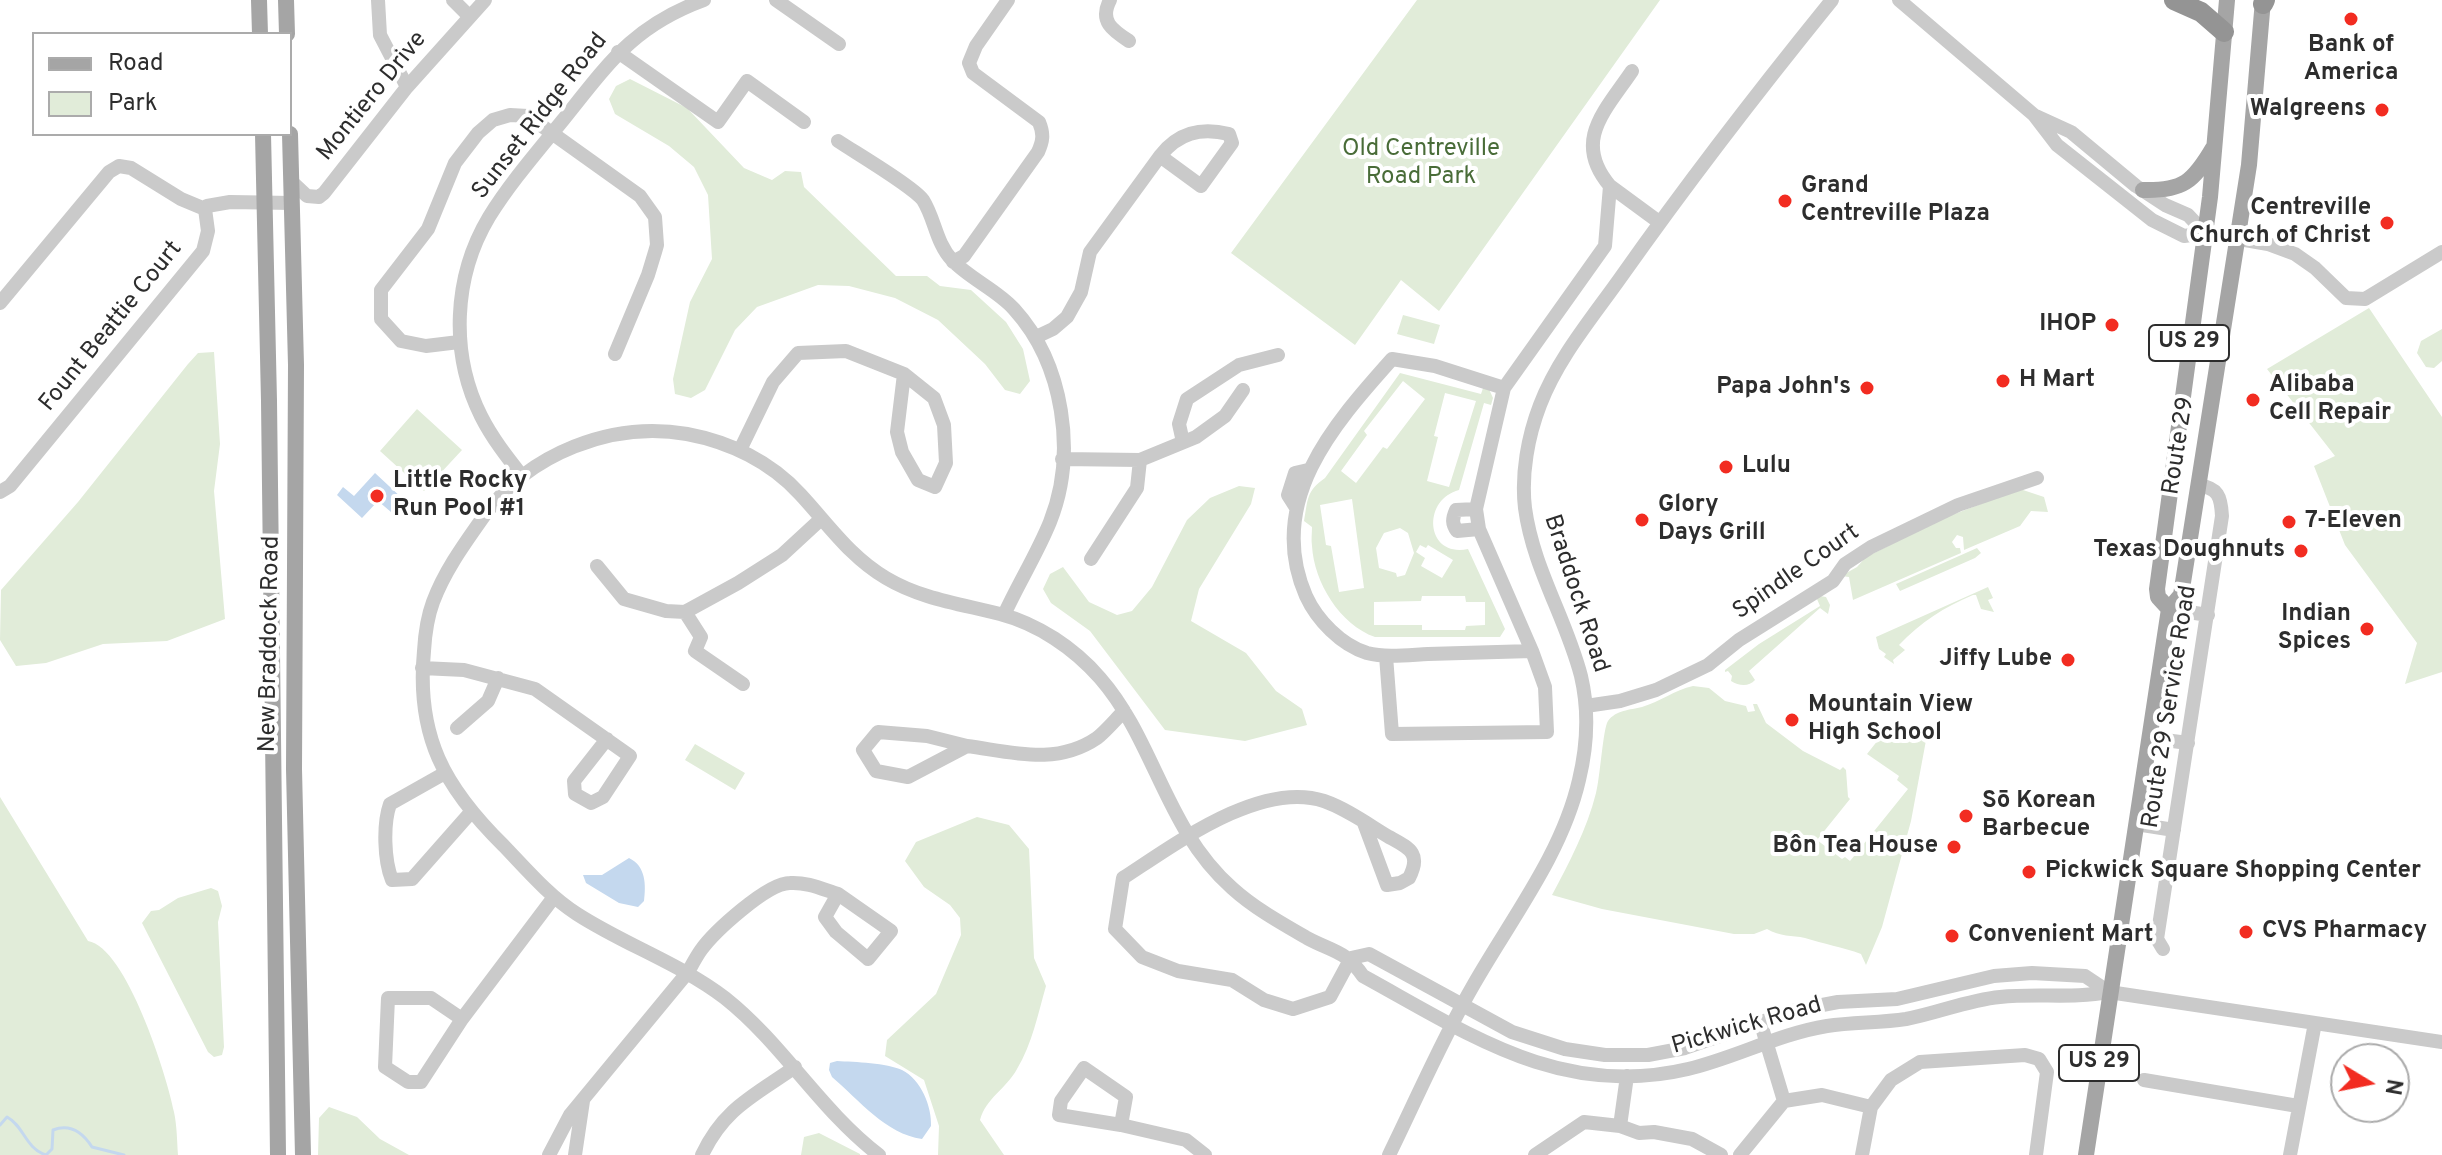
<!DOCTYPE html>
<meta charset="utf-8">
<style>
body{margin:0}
#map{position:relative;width:2442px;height:1155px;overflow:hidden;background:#fff;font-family:Overpass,sans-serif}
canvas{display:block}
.legend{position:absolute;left:32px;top:32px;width:260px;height:104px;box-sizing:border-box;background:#fff;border:2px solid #ababab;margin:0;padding:10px 14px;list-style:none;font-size:24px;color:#2d2d2d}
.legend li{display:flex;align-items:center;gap:16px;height:40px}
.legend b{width:40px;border:2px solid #ababab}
.north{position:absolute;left:2330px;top:1043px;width:80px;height:80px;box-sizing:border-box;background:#fff;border:2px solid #ababab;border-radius:50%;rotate:100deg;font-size:22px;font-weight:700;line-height:32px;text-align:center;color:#2d2d2d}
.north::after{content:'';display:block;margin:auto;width:28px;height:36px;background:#f22c21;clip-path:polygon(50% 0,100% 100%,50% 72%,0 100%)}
</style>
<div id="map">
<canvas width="2442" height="1155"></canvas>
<ul class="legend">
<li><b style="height:10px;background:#a5a5a5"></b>Road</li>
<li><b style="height:22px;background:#e1ecd9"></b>Park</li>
</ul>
<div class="north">N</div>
</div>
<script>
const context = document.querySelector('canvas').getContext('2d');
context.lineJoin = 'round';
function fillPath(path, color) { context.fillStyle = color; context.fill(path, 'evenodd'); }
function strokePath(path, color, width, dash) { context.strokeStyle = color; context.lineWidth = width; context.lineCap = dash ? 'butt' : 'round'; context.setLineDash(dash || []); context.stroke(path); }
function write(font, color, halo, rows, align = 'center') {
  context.font = font + ' Overpass,sans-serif'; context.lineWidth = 8; context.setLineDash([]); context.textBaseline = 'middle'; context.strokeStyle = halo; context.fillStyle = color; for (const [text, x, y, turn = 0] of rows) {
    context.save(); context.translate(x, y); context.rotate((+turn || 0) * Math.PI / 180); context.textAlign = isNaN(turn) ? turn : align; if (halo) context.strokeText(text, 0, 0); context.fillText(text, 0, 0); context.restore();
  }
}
const green = new Path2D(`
 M1417,0H1660L1439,311L1401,280L1355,345L1231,253Z
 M630,79L687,108L744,168L772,180L785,171L801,172L804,187L896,276H927L940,286L971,290L1006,322L1023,349L1030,381L1020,394L1005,390L985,364L938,320L895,298L849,286L818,285L757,307L735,330L705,390L691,398L675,394L673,379L690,302L712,259L708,195L694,167L669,146L615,114L609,99L616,86Z
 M2369,308L2442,417V672L2405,684L2417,643L2345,545L2314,466L2335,456L2267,369Z
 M1403,315L1440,325L1434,344L1397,334Z
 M2442,329V361L2434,368L2426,367L2417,353L2421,341Z
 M214,352L220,444L214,491L225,619L167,641L103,644L46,663L16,666L0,640L1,590L78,502L188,364L198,353Z
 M1400,373L1481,394L1483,388L1489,389L1493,398L1491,405L1484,403L1459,490C1421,500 1426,558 1468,549L1505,629L1500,637H1375C1340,625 1314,582 1312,546C1311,540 1312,533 1312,527L1304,521C1308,500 1306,491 1325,478ZM1403,381L1425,399L1387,449L1383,447L1356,483L1341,471L1367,435L1364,431ZM1445,393L1476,401L1449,487L1427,481L1438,437L1434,436ZM1352,499L1364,588L1339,592L1331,546L1326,545L1320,505ZM1400,528L1408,533L1414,553L1405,575L1397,577L1396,573L1379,568L1376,548L1384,533ZM1420,545L1426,548L1428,545L1453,560L1442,578L1421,566L1425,558L1416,552ZM1422,596H1465L1466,602H1485V625L1466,626L1465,630H1422V625H1374V602L1421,601Z
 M417,409L462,450L424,491L380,451Z
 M1239,486L1255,488L1251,504L1199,589L1191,621L1246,653L1276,691L1302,709L1307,725L1245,741L1165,730L1090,631L1051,603L1043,589L1050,574L1063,567L1089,602L1117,615L1132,611L1152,587L1187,520L1210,498Z
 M2020,489L2044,497L2048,512L2031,511L2020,526L1964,550L1963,537L1957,535L1952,542L1956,548H1960L1961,553L1853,600L1849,577L1841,576L1857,567L1866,557L1944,518Z
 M1977,548L1981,553L1975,558L1900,591L1896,584Z
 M1988,587L1993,598L1988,600L1994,612L1981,609L1976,595H1973C1944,607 1921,622 1899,645L1905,650L1893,660L1894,664L1884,657L1886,654L1879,649L1876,637Z
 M1820,596L1826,597L1830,605L1828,614L1820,608L1749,671L1755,680C1749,687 1739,686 1731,681L1732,676L1728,671L1725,672V670L1759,644L1820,606L1817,599Z
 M1693,686L1709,688L1725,701L1746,706L1748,712L1755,711L1753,704H1757L1766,723L1803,751L1840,770L1843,767L1846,770L1848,797L1850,799L1817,840L1842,859L1845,857L1850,861L1908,789L1897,780L1899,776L1867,754L1886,730L1927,735L1911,821L1882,927L1866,965L1861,954C1843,947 1823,944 1805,938C1792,935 1780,937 1767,929L1754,934H1734L1602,909L1552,895C1569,863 1587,829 1596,793C1600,779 1603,728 1608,721C1616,710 1630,710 1642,707C1659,702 1675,690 1693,686Z
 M695,744L745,773L735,790L685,760Z
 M0,797L88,941C126,947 167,1075 174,1112C177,1126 177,1141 178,1155H0Z
 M977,817L1009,825L1029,849L1034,958L1046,986C1038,1014 1032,1044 1017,1069C1006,1089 986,1098 980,1120L1004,1155H938L939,1126L924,1080L885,1056L887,1040L936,994L961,935L960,918L950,905L924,887L905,861L916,842Z
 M211,888L218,891L222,906L218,922L224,1047L222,1055L214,1057L208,1052L142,923L151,911L159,910L178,898Z
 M329,1107L357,1117L380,1139L409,1155H318L319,1118Z
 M819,1133L860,1154V1155H801L804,1137Z`);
const water = new Path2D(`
 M375,473L403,499L391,512L378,501L362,518L337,495L343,487L354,496Z
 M629,858C646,866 646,885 644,901L638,907L619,903L586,883L583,875H602Z
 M837,1061C855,1062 887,1063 902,1070C921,1079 932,1107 931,1126L922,1139C886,1134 859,1100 832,1077L829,1070L830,1063Z`);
const stream = new Path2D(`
 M0,1125L7,1117C24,1126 25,1148 46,1155L52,1149L53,1130C71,1123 83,1133 92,1147L124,1155`);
const minor = new Path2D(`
 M378,0L380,35L407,87
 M453,0L469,16
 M776,0L839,44
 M1110,0C1099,21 1112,30 1129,41
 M1899,0L2034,115L2057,145L2152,220L2184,236L2205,233L2268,244L2295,254L2315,268L2346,298L2365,299L2442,252
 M618,52L718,122L747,81L804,122
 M2036,116L2071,132L2136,186L2165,205L2188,215L2205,233
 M838,141C856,153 912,186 923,200C935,219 936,243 952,260C970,279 997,290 1014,309C1064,364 1077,454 1050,522C1037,554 1018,584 1004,615
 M291,181L307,196L319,197L324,193L407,87L485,0
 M1610,186C1572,141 1605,111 1632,71
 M953,262L964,256L1038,152C1043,141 1044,134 1039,122L973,73L969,63L976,46L1008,0
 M0,303L109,172L119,166L131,168L181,199L205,209
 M1036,337L1053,329L1067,317L1081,292L1090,252L1160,156L1201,186L1232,143L1229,134C1200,127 1178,133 1160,156
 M459,342L426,346L401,341L381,319V290L428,229L455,163L478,133L493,120L510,115L528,116L640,196L655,217L657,245L655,252L648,275L615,354
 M1504,388L1435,366L1392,359C1333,425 1265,502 1306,596C1317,620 1341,645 1367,653C1386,658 1408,655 1428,654C1463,653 1498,652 1532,651
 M1183,442L1179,424L1187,399L1239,365L1278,355
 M740,450L773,382L798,353L846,351L904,374L934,398L944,425L946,463L935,487L918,480L902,452L897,432L904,374
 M1062,459L1140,460L1196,437L1225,416L1243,390
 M522,476C507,457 492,438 481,416C450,354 453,277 489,217C510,183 537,152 563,120C608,64 633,26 704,0
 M0,492L10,486L203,251L208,231L205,209L207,206L230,202L292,203
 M1295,506L1288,495L1295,473L1308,470
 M1476,509L1456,510C1452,519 1452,524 1457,531L1479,529
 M1091,559L1137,488L1140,460
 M597,566L624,599L666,611L685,612L738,583L782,555L821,519
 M2169,609L2208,615
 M685,612L701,637L695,651L743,684
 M1386,656L1392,734L1547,732L1545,687L1532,651L1479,529L1476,509L1504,388L1605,246L1610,186L1659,222
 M422,668L464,670L535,689L630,756L603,797L591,803L575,794L574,781L607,739
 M1586,706L1620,701L1656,690L1708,665L1739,640L1833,581L1845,564L1871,547L1958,505L2037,478
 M457,728L488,701L498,678
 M878,732L927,736L967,746L908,777L876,771L863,750Z
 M2149,738L2188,743
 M967,746C1012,752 1056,766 1097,738C1106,731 1115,720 1124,711
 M445,773L390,804C383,824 384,860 392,880L412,879L472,811
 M2136,824L2174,830
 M838,894L891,931L868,959L836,932L825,917Z
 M2163,949L2157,939L2222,516C2221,496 2218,488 2198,485
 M1351,958L1369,954L1512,1032L1565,1049L1605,1055H1648L1685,1048L1796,1010L1838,1002L1897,999L1994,976L2032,973L2085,976L2109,992
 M1351,958L1330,997L1293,1009L1264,1000L1232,980L1178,971L1142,957L1115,929L1123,878C1174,845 1260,780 1324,801C1347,809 1369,825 1389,837C1409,848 1422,853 1409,878L1400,883L1387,885L1364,823
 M462,1019L431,998H388L385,1067L408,1082H421L462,1019L554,897
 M1760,1021L1784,1101
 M1084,1068L1126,1097L1121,1125L1059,1115L1061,1101Z
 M2144,1080L2298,1106
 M1121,1125L1186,1140L1205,1155
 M1620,1126L1627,1076
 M549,1155L570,1115L688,972C692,965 696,957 701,950C714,932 767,883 790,883C807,882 822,889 838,894
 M575,1155L583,1101
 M702,1155C724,1108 754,1096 795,1067
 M879,1155C820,1110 783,1044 725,998C679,963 625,945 577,914C549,896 527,870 504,846C444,787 416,736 424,651C425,634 427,618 433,602C445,570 465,543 484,516C529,453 612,421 687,434C730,442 771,462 800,494C828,524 850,557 886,578C921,599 961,604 1000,614C1038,624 1074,648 1100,678C1155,741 1165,829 1232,888C1254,908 1281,923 1307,938C1333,952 1345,950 1363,976C1469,1034 1561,1099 1688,1069C1735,1058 1778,1034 1827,1026C1853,1022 1880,1023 1906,1019C1938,1013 1968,1000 2000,997C2037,993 2073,999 2109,992L2442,1042
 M1389,1155C1417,1098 1442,1039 1474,984C1511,919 1562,854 1579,780C1587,747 1589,710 1581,676C1566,618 1533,568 1525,508C1521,474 1528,436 1540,405C1558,358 1592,318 1621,277C1688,182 1759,90 1832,0
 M1535,1155L1584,1122L1620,1126L1639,1133L1654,1132L1692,1139L1721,1155
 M1740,1155L1784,1101L1822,1095L1871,1107
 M1862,1155L1871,1107L1891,1080L1920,1062L2025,1055L2039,1059L2047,1072L2036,1155
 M2290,1155L2315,1023`);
const major = new Path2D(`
 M259,0L260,34
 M286,0L287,34
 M263,134L269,401L278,1155
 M290,134L296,365L294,769L303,1155
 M2143,190C2183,191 2193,182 2213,148
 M2169,609L2158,597L2157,589L2210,197L2227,0
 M2086,1155L2169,609L2181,595L2249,165L2263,0`);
const highway = new Path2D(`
 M2174,0L2201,12L2224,32
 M2263,4L2265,0`);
const markers = [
 [2351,19,8,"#f22c21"],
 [2382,110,8,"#f22c21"],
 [1785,201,8,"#f22c21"],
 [2387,223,8,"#f22c21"],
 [2112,325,8,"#f22c21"],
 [2003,381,8,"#f22c21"],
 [1867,388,8,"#f22c21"],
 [2253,400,8,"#f22c21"],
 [1726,467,8,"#f22c21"],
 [377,496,8,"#f22c21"],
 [1642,520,8,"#f22c21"],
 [2289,522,8,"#f22c21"],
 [2301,551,8,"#f22c21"],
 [2367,629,8,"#f22c21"],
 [2068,660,8,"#f22c21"],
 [1792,720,8,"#f22c21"],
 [1966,816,8,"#f22c21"],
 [1954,847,8,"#f22c21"],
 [2029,872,8,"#f22c21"],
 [2246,932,8,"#f22c21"],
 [1952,936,8,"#f22c21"]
];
const shields = [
 [2189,343,80],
 [2099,1063,80]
];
const shieldNames = [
 ["US 29",2189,343],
 ["US 29",2099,1063]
];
const poiNames = [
 ["Bank of",2351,46,"center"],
 ["America",2351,74,"center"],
 ["Walgreens",2366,110,"right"],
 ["Grand",1801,187],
 ["Centreville Plaza",1801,215],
 ["Centreville",2371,209,"right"],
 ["Church of Christ",2371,237,"right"],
 ["IHOP",2096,325,"right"],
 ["H Mart",2019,381],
 ["Alibaba",2269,386],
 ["Cell Repair",2269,414],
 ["Papa John's",1851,388,"right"],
 ["Lulu",1742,467],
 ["Little Rocky",393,482],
 ["Run Pool #1",393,510],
 ["Glory",1658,506],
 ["Days Grill",1658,534],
 ["7-Eleven",2305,522],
 ["Texas Doughnuts",2285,551,"right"],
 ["Indian",2351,615,"right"],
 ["Spices",2351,643,"right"],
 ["Jiffy Lube",2052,660,"right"],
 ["Mountain View",1808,706],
 ["High School",1808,734],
 ["Sō Korean",1982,802],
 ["Barbecue",1982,830],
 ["Bôn Tea House",1938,847,"right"],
 ["Pickwick Square Shopping Center",2045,872],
 ["CVS Pharmacy",2262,932],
 ["Convenient Mart",1968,936]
];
const streetNames = [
 ["Montiero Drive",373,97,-51],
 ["Sunset Ridge Road",541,117,-52],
 ["Fount Beattie Court",112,327,-51],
 ["Route 29",2180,446,-81],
 ["Spindle Court",1797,573,-35],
 ["Braddock Road",1575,594,72],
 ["New Braddock Road",271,644,-89],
 ["Route 29 Service Road",2171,707,-81],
 ["Pickwick Road",1747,1027,-16]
];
const parkNames = [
 ["Old Centreville",1421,150],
 ["Road Park",1421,178]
];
fillPath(green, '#e1ecd9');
fillPath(water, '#c4d8ee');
strokePath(stream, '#c4d8ee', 3);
strokePath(minor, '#cacaca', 14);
strokePath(major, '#a5a5a5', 16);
strokePath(highway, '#949494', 20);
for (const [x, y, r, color] of markers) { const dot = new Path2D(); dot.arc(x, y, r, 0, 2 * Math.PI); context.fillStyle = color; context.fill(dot); strokePath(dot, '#fff', 3); }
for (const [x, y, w] of shields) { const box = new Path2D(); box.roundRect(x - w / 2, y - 18, w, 36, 6); context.fillStyle = '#fff'; context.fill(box); strokePath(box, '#2d2d2d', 2); }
write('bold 22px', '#2d2d2d', null, shieldNames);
write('bold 24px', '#2d2d2d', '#fff', poiNames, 'left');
write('24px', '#2d2d2d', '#fff', streetNames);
write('24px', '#496c38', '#fff', parkNames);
</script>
